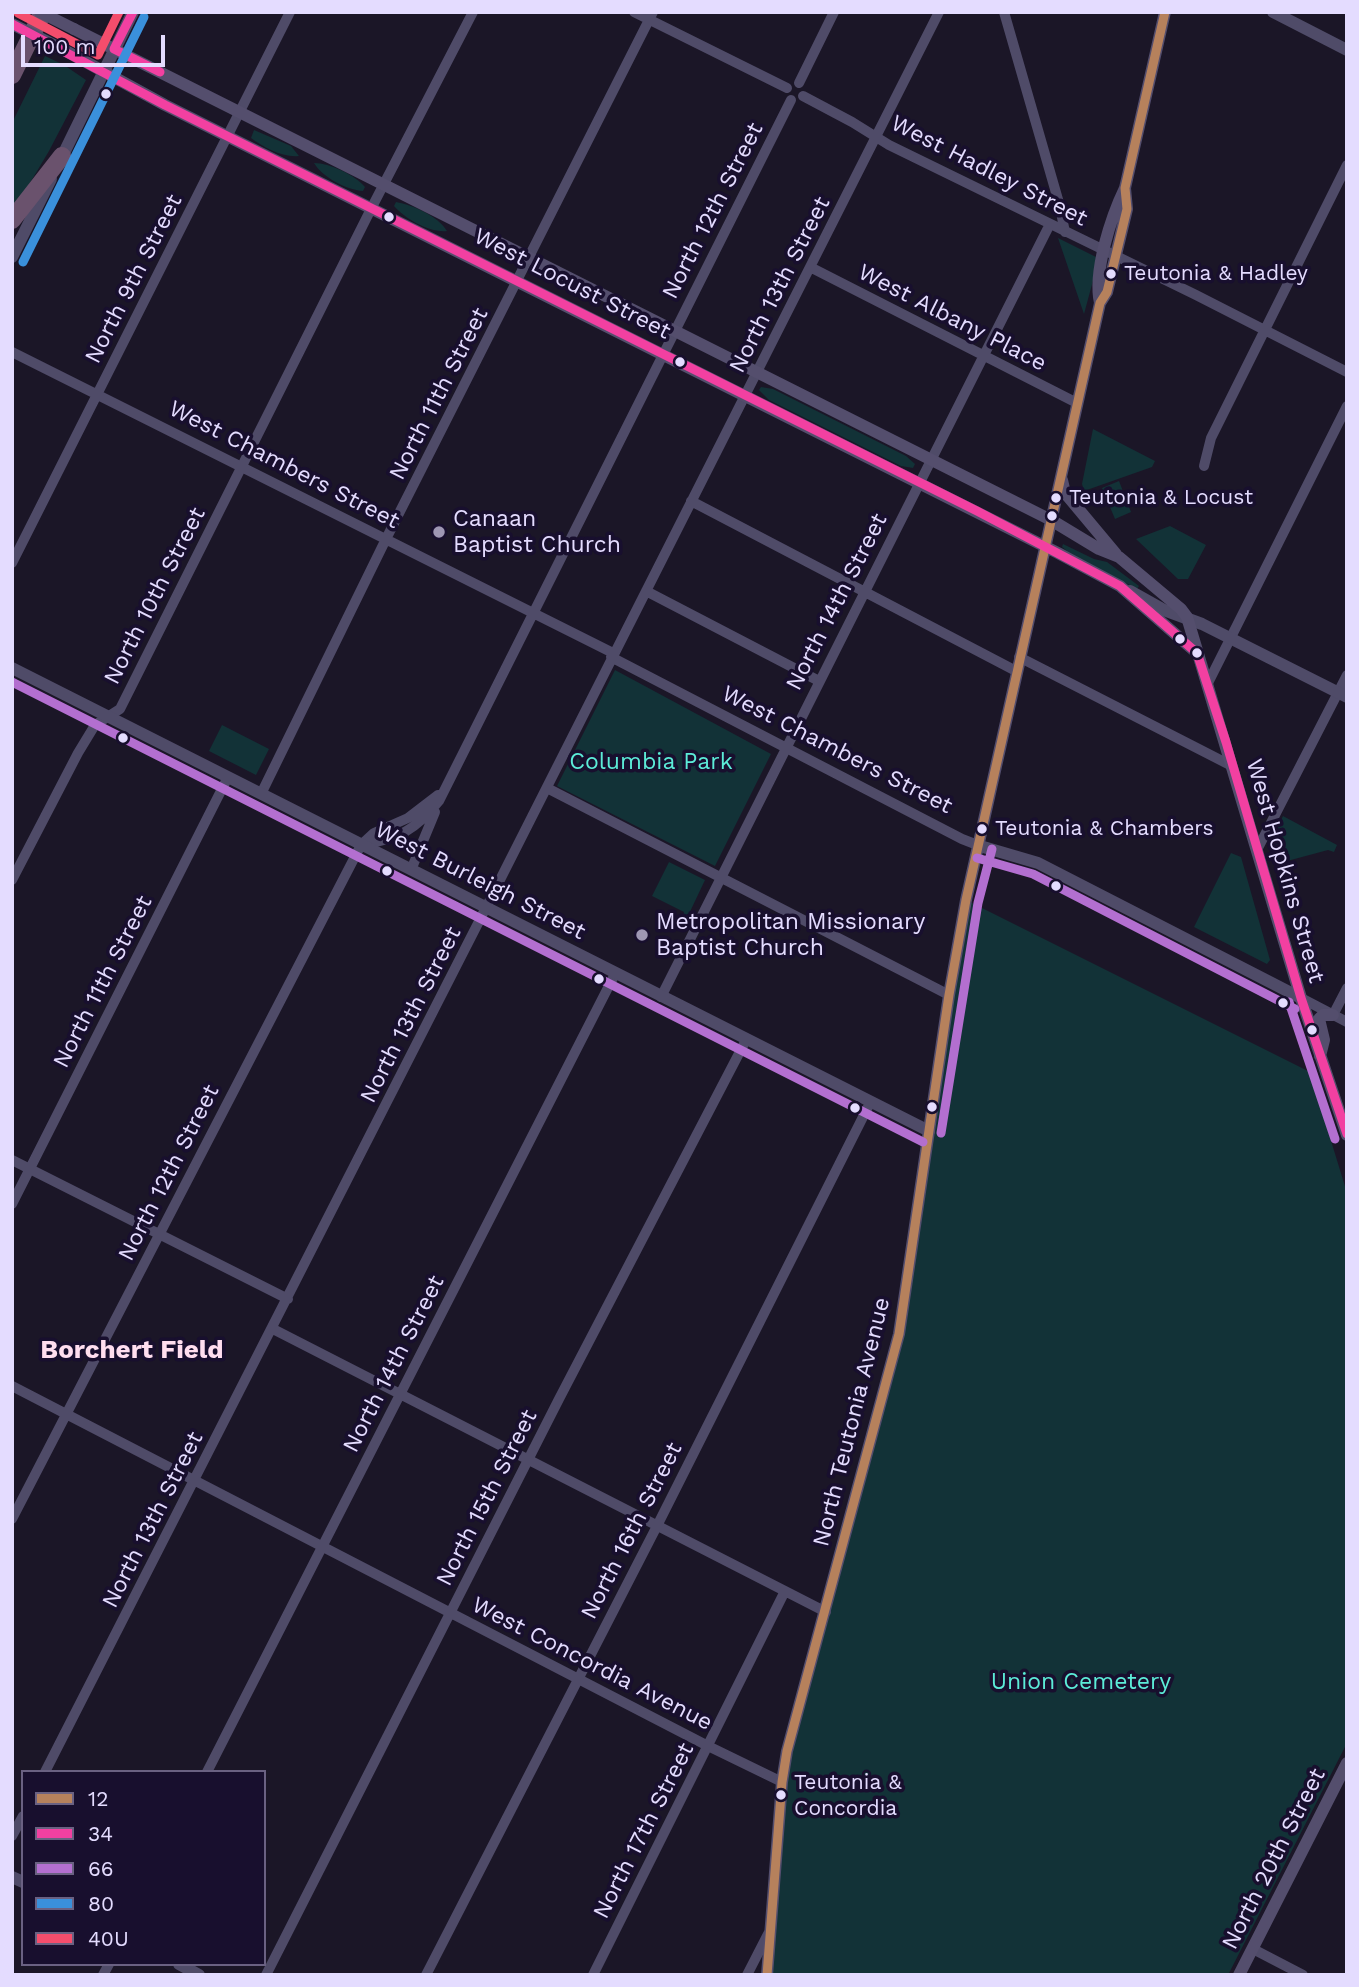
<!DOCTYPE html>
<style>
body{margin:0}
#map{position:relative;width:1359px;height:1987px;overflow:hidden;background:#1b1627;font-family:"Work Sans",sans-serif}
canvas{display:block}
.frame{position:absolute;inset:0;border:14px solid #e4dcff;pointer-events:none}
.legend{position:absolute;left:21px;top:1770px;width:245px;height:196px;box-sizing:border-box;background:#180f2e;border:2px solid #6a6182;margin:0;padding:9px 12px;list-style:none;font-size:21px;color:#e4dcff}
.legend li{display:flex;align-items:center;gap:14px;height:35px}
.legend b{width:35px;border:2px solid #6a6182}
.scale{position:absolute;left:21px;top:35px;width:144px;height:32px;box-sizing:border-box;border:4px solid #e4dcff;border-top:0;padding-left:9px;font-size:21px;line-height:24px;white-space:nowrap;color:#e4dcff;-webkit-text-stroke:5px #180f2e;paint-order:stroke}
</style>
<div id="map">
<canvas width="1359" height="1987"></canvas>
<div class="frame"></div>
<ul class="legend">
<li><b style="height:9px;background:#b6815c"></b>12</li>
<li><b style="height:9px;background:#f240a1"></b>34</li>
<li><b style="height:9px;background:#b36fd0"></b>66</li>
<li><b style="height:9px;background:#3a90db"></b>80</li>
<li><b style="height:9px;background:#f44d6c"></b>40U</li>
</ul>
<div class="scale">100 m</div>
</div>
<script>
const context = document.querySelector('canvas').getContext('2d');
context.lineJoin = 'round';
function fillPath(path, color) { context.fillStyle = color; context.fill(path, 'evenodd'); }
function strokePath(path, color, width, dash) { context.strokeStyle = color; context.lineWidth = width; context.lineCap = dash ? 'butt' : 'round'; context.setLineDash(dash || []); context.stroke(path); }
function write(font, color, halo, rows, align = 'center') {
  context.font = font + ' "Work Sans",sans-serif'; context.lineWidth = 7; context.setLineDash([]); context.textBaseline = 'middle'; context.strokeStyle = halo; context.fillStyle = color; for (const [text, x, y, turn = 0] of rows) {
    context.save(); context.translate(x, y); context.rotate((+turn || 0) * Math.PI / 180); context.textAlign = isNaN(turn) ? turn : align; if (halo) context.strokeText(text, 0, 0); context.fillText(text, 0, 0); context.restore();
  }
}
const green = new Path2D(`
 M45,56L64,65L86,80L49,151L12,213V123Z
 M254,130L291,146L299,156C283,158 263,147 251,138Z
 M314,163C330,163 355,175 365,187L363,191C347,190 322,177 314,163Z
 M396,202C413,205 438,216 447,231C430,233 405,219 394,206Z
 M1058,238L1096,257L1097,266L1084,314Z
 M761,387L773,389L906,456L915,464L913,468L901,466L769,400L759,390Z
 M1093,429L1155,461L1152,467L1084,491L1082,484Z
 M1119,481L1131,512L1115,519L1102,488Z
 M1170,526L1206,545L1188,579H1178L1136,539Z
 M1063,544L1094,559L1107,562L1139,586L1137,589L1067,551L1062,547Z
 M615,670L771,754L715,866L557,786Z
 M222,725L269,749L256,775L209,751Z
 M1283,816L1337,845L1334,852L1328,850L1276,864L1270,842Z
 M1231,853L1241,857L1270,960L1267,964L1194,927Z
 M669,862L705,880L687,918L683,916L684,912L652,896Z
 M966,900L1310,1072L1347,1193V1743L1228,1975H767L782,1782L884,1395Z`);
const minor = new Path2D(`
 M634,12L787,88
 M1004,12L1059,203L1065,232
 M799,83L834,12
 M803,96L852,122L889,145L1196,295L1347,372
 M810,267L1077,403
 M12,352L613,653
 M1204,466L1211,438L1347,165
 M691,501L1016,671
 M12,563L290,12
 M646,591L819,681
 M611,657L962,839L980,846
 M1019,657L1232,766
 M1208,683L1347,406
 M547,788L949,995
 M261,794L386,539L653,12
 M362,845C399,838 415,831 439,801L791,100
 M1257,850L1347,675
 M411,870L435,812
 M12,880L78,753L95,725L120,709L372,207L473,12
 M661,997L1050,224
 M1301,998L1347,1022
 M1333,1015L1347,988
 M12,1160L288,1299
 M12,1204L228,777
 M273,1329L826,1612
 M12,1386L708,1746L782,1782
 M12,1519L361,845L374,833L408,818L438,795
 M45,1772C346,1187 642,599 939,12
 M207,1772L615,974
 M12,1836L23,1816
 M1253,1949L1303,1975
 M103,1975L109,1964
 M266,1975L559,1399L746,1040
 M426,1975L657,1526L870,1103
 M593,1975L785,1591
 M747,1975L768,1934`);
const tertiary = new Path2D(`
 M1273,12L1347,50
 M59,163L133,12
 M12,257L51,179
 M1130,591L1164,610L1202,624L1347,697
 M12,668L929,1131
 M980,846L1038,863L1301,998
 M12,1877L23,1882
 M179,1964L199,1975`);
const secondary = new Path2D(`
 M74,29L1051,520L1099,549L1119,557L1181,609L1187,617L1301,998L1347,1135
 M64,50L165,105L1058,553L1120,586L1197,653
 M1100,303C1093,272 1111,217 1125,188L1165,12
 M1062,480L1065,493L1116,554
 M1320,1056L1324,1040L1319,1019L1323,1015H1333
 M767,1975L782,1782L787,1751L899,1334L949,995L966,900L1100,303L1107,292L1127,209L1125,188
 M1239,1975L1347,1763`);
const motorway = new Path2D(`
 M12,75L43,12
 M12,220L62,156`);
const secondaryBridge = new Path2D(`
 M40,12L74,29
 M12,24L64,50`);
const bus1 = new Path2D(`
 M767,1975L782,1782L787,1751L899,1334L949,995L966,900L1100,303L1107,292L1127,209L1125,188L1165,12`);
const bus2 = new Path2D(`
 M133,12L114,49L160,72
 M12,24L165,105L977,511L1120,586L1197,653L1226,742L1301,998L1347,1134`);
const bus3 = new Path2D(`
 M12,682L923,1142
 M977,858L1033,874L1295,1009
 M1289,1002L1335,1139
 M941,1133L978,903L992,849`);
const bus4 = new Path2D(`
 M23,262L144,17`);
const bus5 = new Path2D(`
 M18,13L98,55L119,12`);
const markers = [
 [106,94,6,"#e4dcff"],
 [389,217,6,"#e4dcff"],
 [1111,274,6,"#e4dcff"],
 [680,362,6,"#e4dcff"],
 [1056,498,6,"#e4dcff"],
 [1052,516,6,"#e4dcff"],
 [439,532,7,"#9e97b3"],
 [1180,639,6,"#e4dcff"],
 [1197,653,6,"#e4dcff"],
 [123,738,6,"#e4dcff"],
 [982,829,6,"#e4dcff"],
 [387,871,6,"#e4dcff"],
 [1056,886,6,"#e4dcff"],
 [642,935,7,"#9e97b3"],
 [599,979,6,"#e4dcff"],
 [1283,1003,6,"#e4dcff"],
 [1312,1030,6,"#e4dcff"],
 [932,1107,6,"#e4dcff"],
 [855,1108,6,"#e4dcff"],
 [781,1795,6,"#e4dcff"]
];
const busNames = [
 ["Teutonia & Hadley",1124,274],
 ["Teutonia & Locust",1069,498],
 ["Teutonia & Chambers",995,829],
 ["Teutonia &",794,1783],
 ["Concordia",794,1809]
];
const streetNames = [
 ["West Hadley Street",989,171,27],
 ["North 12th Street",713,211,-63],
 ["North 9th Street",134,279,-63],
 ["West Locust Street",572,284,27],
 ["North 13th Street",780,285,-63],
 ["West Albany Place",952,318,27],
 ["North 11th Street",439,394,-63],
 ["West Chambers Street",284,465,27],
 ["North 10th Street",155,596,-63],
 ["North 14th Street",837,602,-63],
 ["West Chambers Street",837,750,27],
 ["West Hopkins Street",1285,871,74],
 ["West Burleigh Street",480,881,27],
 ["North 11th Street",103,982,-63],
 ["North 13th Street",411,1015,-63],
 ["North 12th Street",169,1173,-63],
 ["North 14th Street",394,1364,-63],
 ["North Teutonia Avenue",852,1422,-76],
 ["North 15th Street",487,1498,-63],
 ["North 13th Street",153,1520,-63],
 ["North 16th Street",632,1531,-63],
 ["West Concordia Avenue",592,1664,27],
 ["North 17th Street",644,1831,-63],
 ["North 20th Street",1274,1859,-63]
];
const poiNames = [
 ["Canaan",453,519],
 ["Baptist Church",453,545],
 ["Metropolitan Missionary",656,922],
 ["Baptist Church",656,948]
];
const parkNames = [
 ["Columbia Park",651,762],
 ["Union Cemetery",1081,1682]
];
const quarterNames = [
 ["Borchert Field",132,1350]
];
fillPath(green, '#123237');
strokePath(minor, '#4f4b68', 10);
strokePath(tertiary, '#4f4b68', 12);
strokePath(secondary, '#544e6d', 12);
strokePath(motorway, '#6a526d', 18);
strokePath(secondaryBridge, '#544e6d', 12);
strokePath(bus1, '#b6815c', 9);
strokePath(bus2, '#f240a1', 9);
strokePath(bus3, '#b36fd0', 9);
strokePath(bus4, '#3a90db', 9);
strokePath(bus5, '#f44d6c', 9);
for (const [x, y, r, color] of markers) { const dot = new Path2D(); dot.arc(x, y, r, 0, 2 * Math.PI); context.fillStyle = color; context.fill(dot); strokePath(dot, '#180f2e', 2.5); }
write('21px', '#e4dcff', '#180f2e', busNames, 'left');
write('23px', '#e4dcff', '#180f2e', streetNames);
write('23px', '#e4dcff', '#180f2e', poiNames, 'left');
write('23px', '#5cecd8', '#180f2e', parkNames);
write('bold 26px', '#ffdeef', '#180f2e', quarterNames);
</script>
